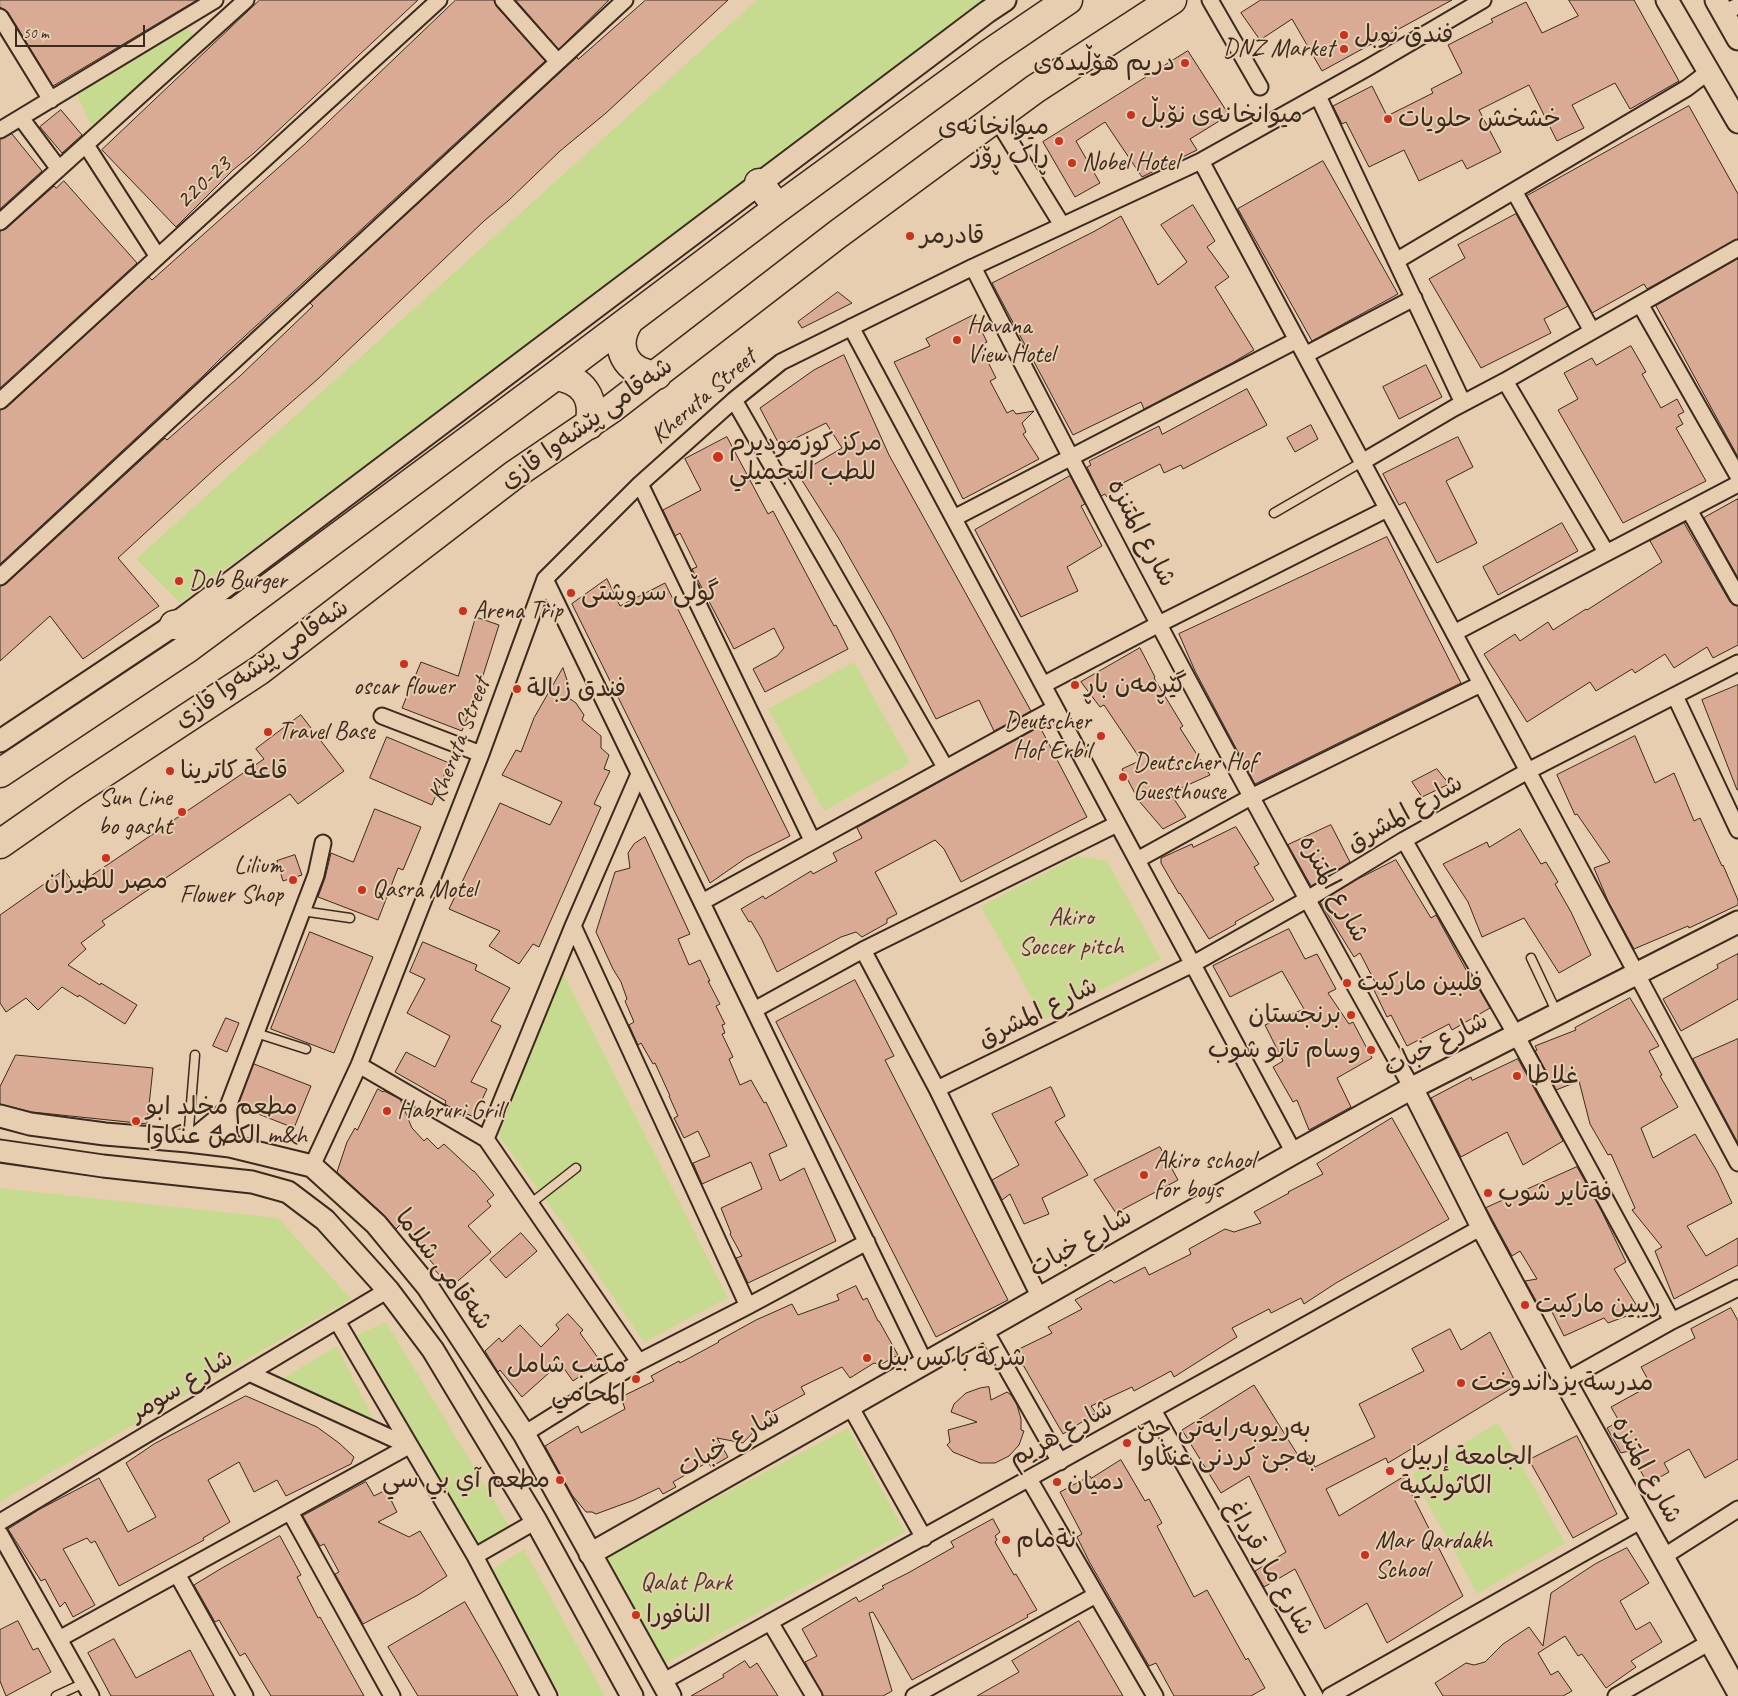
<!DOCTYPE html>
<meta charset="utf-8">
<style>
body{margin:0}
#map{position:relative;width:1738px;height:1696px;overflow:hidden;background:#e8ceb0;font-family:Caveat,sans-serif}
canvas{display:block}
.scale{position:absolute;left:15px;top:25px;width:130px;height:22px;box-sizing:border-box;border:2px solid #3b2a1e;border-top:0;padding-left:6px;font-size:15px;line-height:18px;white-space:nowrap;color:#3b2a1e;-webkit-text-stroke:4px #e8ceb0;paint-order:stroke}
</style>
<div id="map">
<canvas width="1738" height="1696"></canvas>
<div class="scale">50 m</div>
</div>
<script>
const context = document.querySelector('canvas').getContext('2d');
context.lineJoin = 'round';
function fillPath(path, color) { context.fillStyle = color; context.fill(path, 'evenodd'); }
function strokePath(path, color, width, dash) { context.strokeStyle = color; context.lineWidth = width; context.lineCap = dash ? 'butt' : 'round'; context.setLineDash(dash || []); context.stroke(path); }
function write(font, color, halo, rows, align = 'center') {
  context.font = font + ' Caveat,"Playpen Sans Arabic",sans-serif'; context.lineWidth = 4; context.setLineDash([]); context.textBaseline = 'middle'; context.strokeStyle = halo; context.fillStyle = color; for (const [text, x, y, turn = 0] of rows) {
    context.save(); context.translate(x, y); context.rotate((+turn || 0) * Math.PI / 180); context.textAlign = isNaN(turn) ? turn : align; if (halo) context.strokeText(text, 0, 0); context.fillText(text, 0, 0); context.restore();
  }
}
const green = new Path2D(`
 M757,0H993L180,603L136,559Z
 M187,28L195,37L91,126L77,95Z
 M854,662L910,763L824,811L768,709Z
 M1078,856L1107,861L1161,959L1044,1020L981,906Z
 M561,969L728,1298L644,1342L563,1224L499,1136L519,1077Z
 M0,1188L278,1218L351,1299L0,1502Z
 M386,1322L512,1530L478,1548L357,1335Z
 M337,1346L374,1421L282,1379Z
 M1498,1423L1565,1543L1477,1594L1412,1474Z
 M848,1428L905,1532L661,1666L604,1557Z
 M524,1549L605,1696H561L490,1571Z`);
const building = new Path2D(`
 M0,0H197L53,86L8,12L0,7Z
 M260,0H418L254,153L233,170L176,227L102,150Z
 M456,0H494L496,6L545,61L221,358L203,376L0,564V410L6,408L149,277L152,280L305,144Z
 M516,0H609L559,49Z
 M646,0H728L606,113L560,151L508,201L484,221L319,378L216,468L118,558L159,606L83,659L50,616L0,661V586L6,584L165,438L167,440L240,376L313,306L310,303L577,57L578,59Z
 M1261,0H1452L1322,71L1292,19L1260,40L1241,13Z
 M1569,0H1634L1679,81L1630,109L1615,83L1572,105L1584,128L1557,141L1529,85L1479,110L1501,152L1467,169L1462,160L1419,181L1404,150L1369,167L1346,122L1342,124L1333,106L1372,86L1387,116L1433,93L1431,89L1462,73L1448,45L1493,22L1491,19L1526,2L1542,33L1578,16Z
 M1188,51L1229,115L1190,139L1197,150L1142,177L1105,122L1076,141L1100,183L1075,197L1043,142Z
 M1689,106L1738,194V239L1647,289L1644,284L1592,313L1527,196Z
 M61,110L82,135L62,153L40,127Z
 M12,134L42,171L0,209V139Z
 M1323,161L1398,294L1312,341L1238,209Z
 M64,181L137,263L0,388V231L6,229L54,186L56,188Z
 M1193,205L1215,241L1207,247L1229,277L1215,287L1254,350L1232,363L1144,409L1141,402L1073,435L992,283L1095,231L1121,216L1158,285L1187,262L1161,225Z
 M1516,214L1568,306L1544,319L1551,333L1481,368L1429,279L1465,258L1458,245Z
 M1738,259V457L1656,306Z
 M838,292L852,303L802,328L798,322Z
 M974,315L987,342L980,346L996,378L990,381L1007,413L1013,410L1016,414L1034,411L1022,423L1026,432L1023,434L1039,459L963,499L894,362L930,346L926,339Z
 M1631,346L1646,372L1642,374L1661,408L1677,399L1684,412L1678,415L1683,424L1676,428L1706,481L1623,523L1558,410L1578,399L1564,373L1592,358L1596,365Z
 M844,355L889,455L1031,711L994,731L979,700L936,719L890,629L839,539L798,474L842,448L826,423L780,446L760,408L814,370Z
 M1426,365L1442,397L1399,419L1383,387Z
 M1247,389L1267,425L1183,469L1181,465L1164,473L1160,464L1121,484L1123,488L1107,497L1105,494L1101,496L1087,467L1091,465L1089,461L1159,426L1162,434Z
 M1311,425L1318,439L1295,452L1287,438Z
 M727,437L768,514L773,511L834,626L836,625L848,649L765,692L753,669L777,656L784,648L774,628L734,649L692,569L697,567L680,533L675,536L663,510L701,490L685,459Z
 M1458,437L1473,467L1446,481L1477,543L1437,563L1405,502L1399,505L1383,474Z
 M1070,476L1085,504L1081,506L1102,546L1067,567L1078,591L1021,617L975,530Z
 M1738,499V578L1704,518Z
 M1562,523L1578,551L1498,595L1483,567Z
 M1684,523L1730,602L1734,605L1738,606V645L1713,658L1707,647L1674,668L1665,654L1635,673L1632,669L1596,691L1590,682L1527,722L1484,654L1515,634L1520,641L1548,622L1553,630L1586,609L1587,610L1662,562L1650,541Z
 M1387,537L1461,683L1255,784L1195,671L1179,634Z
 M607,579L620,606L665,583L790,836L746,858L710,883L572,604Z
 M476,617L499,625L480,685L462,731L402,708L421,662L458,676Z
 M1140,648L1155,677L1154,678L1183,726L1180,728L1210,775L1170,793L1186,817L1163,829L1139,801L1122,769L1141,760L1104,705L1100,707L1081,682Z
 M563,668L569,686L566,696L576,703L584,715L582,720L601,736V748L609,755L604,769L610,771L594,804L601,807L539,947L533,944L519,964L489,946L500,931L449,909L500,803L550,825L562,802L502,775L516,750L521,752L534,718Z
 M1738,685V790H1737L1702,700Z
 M301,715L344,771L298,804L290,794L102,921L105,925L81,943L86,949L68,965L100,985L101,983L137,1005L125,1024L79,995L78,997L62,987L38,1010L26,998L6,1012L0,1003V915L64,870L76,886L264,759L256,749Z
 M1040,727L1087,817L961,882L944,849L935,840L875,872L897,914L887,919V923L862,937L856,932L841,937L777,972L761,938L751,921L749,922L741,909L763,896L765,899L811,871L813,874L837,861L833,853L862,838L857,828Z
 M1635,736L1655,783L1674,773L1694,821L1700,818L1722,866L1723,865L1738,900V905L1689,928L1688,926L1634,949L1608,901L1594,868L1610,862L1577,814L1575,815L1557,775Z
 M387,737L449,763L432,805L370,778Z
 M1437,769L1449,784L1422,797L1412,782Z
 M375,809L421,827L403,870L398,868L378,920L318,897L325,878L331,853L353,862Z
 M1331,825L1350,862L1311,886L1288,845Z
 M1236,827L1259,864L1254,867L1274,900L1235,922L1236,924L1209,939L1180,893L1179,894L1161,863V858L1192,844L1193,847Z
 M1520,829L1541,864L1546,862L1558,882L1555,884L1571,912L1591,955L1559,973L1524,918L1482,937L1468,902L1443,864L1487,842L1489,847Z
 M645,837L690,934L678,939L689,965L700,960L710,981H708L720,1004L716,1006L725,1024L722,1025L725,1033L722,1034L733,1057L729,1059L740,1085L751,1080L764,1103L766,1102L787,1146L769,1154L780,1181L804,1168L836,1241L748,1283L736,1258L742,1256L730,1234L731,1233L721,1208L762,1189L751,1162L702,1184L693,1163L710,1156L698,1131L684,1138L674,1118L678,1116L669,1096H670L655,1063L653,1064L641,1043L638,1045L629,1025L634,1022L625,1001L627,999L621,982L613,969L596,932L615,872L630,868L628,853L634,844Z
 M295,855L302,875L283,881L277,861Z
 M1396,860L1431,918L1436,915L1470,977H1472L1490,1008L1452,1030L1449,1024L1407,1046L1391,1015L1387,1017L1374,990L1378,988L1360,953L1354,957L1320,902L1358,879Z
 M1289,929L1305,959L1317,954L1336,989L1328,993L1349,1024L1353,1022L1372,1058L1337,1078L1351,1107L1309,1130L1297,1100L1293,1102L1273,1067L1283,1061L1265,1025L1304,1009L1282,971L1230,997L1213,966Z
 M310,932L373,957L334,1053L271,1029Z
 M423,942L477,965L475,970L510,988L491,1021L501,1026L471,1082L487,1089L474,1117L448,1106L445,1104L446,1101L395,1072L406,1052L435,1067L450,1036L407,1013L425,979L410,972Z
 M1738,954V999L1681,1031L1663,999L1718,968L1717,965Z
 M855,980L894,1056L885,1060L1008,1300L936,1337L776,1022Z
 M1630,998L1659,1046L1649,1051L1662,1075L1660,1076L1678,1107L1641,1128L1653,1158L1695,1134L1717,1171L1732,1203L1687,1226L1706,1256L1738,1238V1265L1674,1299L1655,1251L1662,1247L1632,1210L1635,1208L1611,1154L1608,1155L1590,1124L1579,1081L1556,1090L1535,1051L1537,1050L1535,1046L1576,1030L1575,1028Z
 M226,1018L239,1023L227,1052L213,1046Z
 M1738,1039V1143L1693,1059Z
 M16,1055L153,1068L147,1124L32,1112L0,1104V1087Z
 M1518,1059L1563,1141L1523,1165L1507,1132L1461,1157L1431,1098L1471,1077L1472,1080Z
 M254,1064L311,1086L294,1128L238,1106Z
 M1051,1087L1065,1116L1055,1122L1088,1175L1042,1198L1049,1214L1024,1224L1010,1194L1002,1200L992,1180L1019,1165L992,1114Z
 M378,1089L383,1092L384,1091L400,1099L412,1128L424,1141L427,1138L438,1149L444,1144L473,1171H474L494,1195L487,1201L491,1206L468,1226L491,1252L451,1287L432,1267L434,1265L401,1224L396,1229L384,1215L337,1172L347,1142L355,1128L357,1130Z
 M1392,1118L1449,1219L1336,1283L1304,1304L1301,1298L1271,1313L1269,1309L1232,1328L1237,1337L1174,1377L1171,1371L1134,1391L1132,1387L1091,1406L1096,1413L1063,1434L1015,1351L1052,1333L1048,1327L1082,1309L1075,1300L1111,1280L1114,1283L1145,1267L1149,1275L1191,1254L1189,1249L1225,1229L1234,1232L1261,1223L1254,1212L1289,1193L1288,1192L1323,1174L1317,1164Z
 M1160,1147L1178,1180L1116,1213L1094,1180Z
 M1577,1167L1601,1210L1626,1262L1614,1269L1640,1311L1608,1323L1604,1318L1564,1336L1550,1308L1543,1313L1525,1281L1537,1279L1520,1251L1512,1256L1486,1208Z
 M521,1233L537,1251L506,1278L490,1260Z
 M856,1286L863,1300L867,1298L878,1321H879L898,1355L880,1365L874,1363L850,1378L842,1367L801,1387L805,1394L770,1413L776,1423L762,1432L759,1426L743,1443L717,1438L728,1457L711,1467L708,1462L673,1482L676,1487L663,1494L659,1488L634,1500L596,1514L592,1512H586L572,1495L545,1446L578,1426L581,1433L625,1409L621,1397L654,1381L651,1376L679,1361L680,1363L719,1342L718,1341L756,1320L792,1304L798,1315L839,1300L837,1295Z
 M1731,1308L1738,1321V1459L1705,1478L1689,1449L1664,1463L1669,1472L1648,1484L1629,1451L1621,1453L1607,1428L1619,1421L1611,1407L1651,1385L1641,1367L1695,1338L1691,1329Z
 M568,1314L583,1330L580,1333L601,1362L573,1381L560,1363L522,1397L500,1370L498,1372L485,1351L499,1338L502,1342L520,1325L541,1347L559,1329L556,1325Z
 M1450,1329L1461,1350L1490,1332L1517,1385L1388,1463L1386,1458L1326,1489L1339,1516L1403,1477L1463,1596L1387,1643L1367,1603L1325,1629L1295,1569L1264,1587L1255,1571L1286,1552L1249,1476L1221,1493L1182,1430L1254,1385L1301,1460L1309,1455L1315,1467L1375,1437L1359,1404L1424,1371L1412,1349Z
 M989,1387L991,1400L1007,1392L1011,1395L1017,1405L1021,1419V1430L1024,1431L1019,1445L1009,1456L995,1463H980L953,1452L947,1445L950,1442L948,1430L977,1422L951,1412L954,1404L966,1393L980,1388Z
 M246,1396L317,1427L339,1443L354,1457L351,1464L286,1496L277,1480L254,1492L239,1462L208,1480L230,1522L203,1538L204,1540L119,1586L95,1541L91,1543L87,1538L63,1549L95,1605L73,1617L65,1602L60,1607L45,1579L41,1581L8,1529L40,1509L99,1478L128,1532L156,1517L126,1463L154,1444Z
 M1577,1436L1617,1514L1573,1538L1529,1460Z
 M1121,1460L1145,1501L1149,1499L1162,1523L1157,1526L1194,1597L1207,1590L1246,1660L1248,1658L1265,1688L1251,1696H1174L1156,1663L1149,1666L1090,1563L1077,1537L1082,1534L1060,1492L1090,1476L1091,1478Z
 M366,1482L374,1496L386,1490L397,1512L378,1522L409,1537L420,1531L447,1576L418,1595L363,1624L335,1574L339,1572L324,1544L320,1546L303,1516Z
 M993,1519L1000,1532L995,1536L997,1540L995,1542L1014,1575L1016,1574L1037,1610L1027,1615L1028,1617L912,1680L873,1612L869,1613L892,1691L883,1696H823L805,1662L817,1656L802,1629L856,1597L859,1602L884,1588L882,1586L908,1573L954,1547L951,1542Z
 M280,1536L301,1575L297,1577L318,1618L320,1617L364,1696H271L245,1653L240,1656L219,1620L215,1622L194,1585L222,1568Z
 M1627,1548L1649,1583L1620,1601L1636,1630L1650,1622L1662,1642L1631,1661L1636,1667L1606,1688L1582,1654L1578,1656L1565,1636L1538,1653L1551,1675L1558,1671L1572,1691L1563,1696H1443L1435,1683L1466,1663L1474,1665L1485,1662L1503,1644L1529,1627L1543,1646L1551,1593L1595,1564Z
 M465,1602L500,1663L518,1696H418L388,1647Z
 M18,1621L33,1650L38,1648L51,1672L6,1696L0,1681V1630Z
 M1079,1621L1123,1696H977L1019,1672L1012,1661Z
 M114,1639L136,1678L190,1650L214,1696H111L88,1653Z
 M745,1661L750,1668L757,1663L778,1696H691L724,1677L723,1675Z`);
const lane = new Path2D(`
 M1274,513L1362,462
 M302,911L350,918
 M1531,958L1557,1013
 M256,1033L306,1049
 M188,1140L195,1055
 M530,1204L576,1168
 M56,1696L84,1683`);
const street = new Path2D(`
 M503,0L558,62
 M1210,0L1260,87
 M1723,13L1738,6
 M0,17L51,100
 M1318,96L1463,403
 M21,118L59,169
 M996,118L1062,225
 M0,130L215,0
 M86,145L158,257
 M1201,161L1738,1163
 M1514,191L1592,331
 M0,222L246,0
 M1396,261L1687,88L1708,72
 M973,267C1113,543 1260,817 1412,1088
 M1640,304L1738,476
 M851,327L1294,1153
 M1305,355L1414,298
 M1505,381L1606,552
 M734,400L945,767
 M0,401L439,0
 M1362,462L1454,408L1505,381L1738,248
 M640,484L812,840
 M1689,510L1738,597
 M954,518L1297,340
 M0,577L625,0
 M545,579L925,1363
 M1454,633L1738,484
 M1043,685L1159,624L1387,509
 M1675,696L1738,830
 M382,716L481,754
 M1404,840L1516,1035L1672,1321
 M1137,860L1251,797L1481,684
 M702,902L1055,708
 M573,926L748,1306
 M863,950L937,1089L1040,1298
 M754,1010L863,950L1117,824
 M359,1065L486,1139L639,1362
 M937,1089L1193,964L1306,900L1404,840L1528,771L1738,663
 M486,1139L573,926L639,774
 M188,1141L227,1109
 M230,1146L227,1109L316,875L323,843
 M312,1166L359,1065L481,754L545,579L640,484L734,400L781,362L973,267L1201,161L1369,67L1483,0
 M337,1321L475,1556L549,1696
 M985,1330L1060,1462
 M1565,1381L1672,1321L1738,1288
 M850,1406L924,1538
 M1153,1410L1315,1696
 M524,1434L639,1362L748,1306L867,1242
 M1029,1479L1155,1696
 M290,1512L392,1696
 M0,1522L388,1290
 M0,1534L91,1696
 M475,1556L536,1521
 M1663,1557L1738,1509
 M177,1574L245,1696
 M770,1622L814,1696
 M59,1639L409,1446L249,1373
 M662,1682L1482,1227
 M914,1696L1096,1595
 M1330,1696L1642,1520
 M1616,1696L1710,1642`);
const secondary = new Path2D(`
 M1667,0L1738,122
 M1716,0L1738,39
 M0,741L174,625L987,12L1005,0
 M1412,1088L1482,1227L1565,1381L1738,1692
 M0,1116L30,1124L105,1134L188,1141L230,1146L312,1166L376,1224L427,1286L524,1434L670,1696
 M0,1151L103,1166L252,1182L288,1192L325,1220L388,1290L433,1350L536,1521L632,1696
 M590,1554L1294,1153L1412,1088L1738,922`);
const highway = new Path2D(`
 M759,183L778,208
 M629,321C612,347 626,374 657,375
 M555,376C583,379 596,398 589,425
 M174,625L229,613
 M0,773L188,648L555,376L778,208L990,53L1068,0
 M0,844L76,791L260,670L514,475L611,409L838,234L1035,89L1172,0`);
const markers = [
 [1344,35,5,"#c8321e"],
 [1344,49,5,"#c8321e"],
 [1185,63,5,"#c8321e"],
 [1131,115,5,"#c8321e"],
 [1388,119,5,"#c8321e"],
 [1059,141,5,"#c8321e"],
 [1072,163,5,"#c8321e"],
 [910,236,5,"#c8321e"],
 [957,340,5,"#c8321e"],
 [718,457,6,"#c8321e"],
 [179,581,5,"#c8321e"],
 [571,593,5,"#c8321e"],
 [463,611,5,"#c8321e"],
 [404,664,5,"#c8321e"],
 [1075,685,5,"#c8321e"],
 [517,689,5,"#c8321e"],
 [268,732,5,"#c8321e"],
 [1101,736,5,"#c8321e"],
 [170,771,5,"#c8321e"],
 [1123,777,5,"#c8321e"],
 [182,812,5,"#c8321e"],
 [106,858,5,"#c8321e"],
 [293,880,5,"#c8321e"],
 [362,890,5,"#c8321e"],
 [1347,983,5,"#c8321e"],
 [1351,1015,5,"#c8321e"],
 [1371,1050,5,"#c8321e"],
 [1517,1076,5,"#c8321e"],
 [387,1111,5,"#c8321e"],
 [136,1121,5,"#c8321e"],
 [1144,1175,5,"#c8321e"],
 [1488,1193,5,"#c8321e"],
 [1525,1305,5,"#c8321e"],
 [867,1358,5,"#c8321e"],
 [636,1379,5,"#c8321e"],
 [1461,1383,5,"#c8321e"],
 [1127,1443,5,"#c8321e"],
 [1390,1471,5,"#c8321e"],
 [560,1480,5,"#c8321e"],
 [1057,1482,5,"#c8321e"],
 [1006,1540,5,"#c8321e"],
 [1365,1555,5,"#c8321e"],
 [636,1615,5,"#c8321e"]
];
const poiNames = [
 ["فندق نوبل",1354,35],
 ["DNZ Market",1334,49,"right"],
 ["دریم ھۆڵیدەی",1175,63,"right"],
 ["میوانخانەی نۆبڵ",1141,115],
 ["خشخش حلويات",1398,119],
 ["میوانخانەی",1049,127,"right"],
 ["ڕاک ڕۆز",1049,156,"right"],
 ["Nobel Hotel",1082,163],
 ["قادرمر",920,236],
 ["Havana",967,326],
 ["View Hotel",967,355],
 ["مركز كوزموديرم",729,443],
 ["للطب التجميلي",729,472],
 ["Dob Burger",189,581],
 ["گوڵی سروشتی",581,593],
 ["Arena Trip",473,611],
 ["گێڕمەن باڕ",1085,685],
 ["oscar flower",404,687,"center"],
 ["فندق زبالة",527,689],
 ["Deutscher",1091,722,"right"],
 ["Hof Erbil",1091,751,"right"],
 ["Travel Base",278,732],
 ["Deutscher Hof",1133,763],
 ["Guesthouse",1133,792],
 ["قاعة كاترينا",180,771],
 ["Sun Line",172,798,"right"],
 ["bo gasht",172,827,"right"],
 ["Lilium",283,866,"right"],
 ["Flower Shop",283,895,"right"],
 ["مصر للطیران",106,881,"center"],
 ["Qasra Motel",372,890],
 ["فلبين ماركيت",1357,983],
 ["برنجستان",1341,1015,"right"],
 ["وسام تاتو شوب",1361,1050,"right"],
 ["غلاطا",1527,1076],
 ["مطعم مخلد ابو",146,1107],
 ["الكص عنكاوا m&h",146,1136],
 ["Habruri Grill",397,1111],
 ["Akiro school",1154,1161],
 ["for boys",1154,1190],
 ["فةتاير شوپ",1498,1193],
 ["ريبين ماركيت",1535,1305],
 ["شركة باكس بيل",877,1358],
 ["مكتب شامل",626,1365,"right"],
 ["المحامي",626,1394,"right"],
 ["مدرسة يزداندوخت",1471,1383],
 ["بەریوبەرایەتی جێ",1137,1429],
 ["بەجێ کردنی عنکاوا",1137,1458],
 ["الجامعة إربيل",1400,1457],
 ["الكاثوليكية",1400,1486],
 ["مطعم آي بي سي",550,1480,"right"],
 ["دميان",1067,1482],
 ["نةمام",1016,1540],
 ["Mar Qardakh",1375,1541],
 ["School",1375,1570],
 ["النافورا",646,1615]
];
const streetNames = [
 ["220-23",204,183,-42],
 ["Kheruta Street",704,397,-41],
 ["شەقامی پێشەوا قازی",587,424,-36],
 ["شارع المتنزه",1141,533,62],
 ["شەقامی پێشەوا قازی",262,664,-35],
 ["Kheruta Street",460,740,-69],
 ["شارع المشرق",1405,814,-30],
 ["شارع المتنزه",1333,889,61],
 ["شارع المشرق",1038,1013,-26],
 ["شارع خبات",1436,1045,-27],
 ["شارع خبات",1081,1243,-30],
 ["شەقامی شلاما",443,1270,53],
 ["شارع سومر",182,1386,-31],
 ["شارع هريم",1061,1434,-29],
 ["شارع خبات",729,1443,-30],
 ["شارع المتنزه",1646,1470,61],
 ["شارع مار قرداغ",1269,1568,60]
];
const parkNames = [
 ["Akiro",1071,918],
 ["Soccer pitch",1071,947],
 ["Qalat Park",686,1583]
];
fillPath(green, '#c7db90');
fillPath(building, '#d9aa94');
strokePath(building, '#3b2a1e', 1);
strokePath(lane, '#3b2a1e', 11);
strokePath(street, '#3b2a1e', 19);
strokePath(secondary, '#3b2a1e', 25);
strokePath(highway, '#3b2a1e', 31);
strokePath(lane, '#e8ceb0', 8);
strokePath(street, '#e8ceb0', 15);
strokePath(secondary, '#e8ceb0', 21);
strokePath(highway, '#e8ceb0', 28);
for (const [x, y, r, color] of markers) { const dot = new Path2D(); dot.arc(x, y, r, 0, 2 * Math.PI); context.fillStyle = color; context.fill(dot); strokePath(dot, '#e8ceb0', 2); }
write('25px', '#3b2a1e', '#e8ceb0', poiNames, 'left');
write('25px', '#3b2a1e', '#e8ceb0', streetNames);
write('25px', '#493c29', '#e8ceb0', parkNames);
</script>
